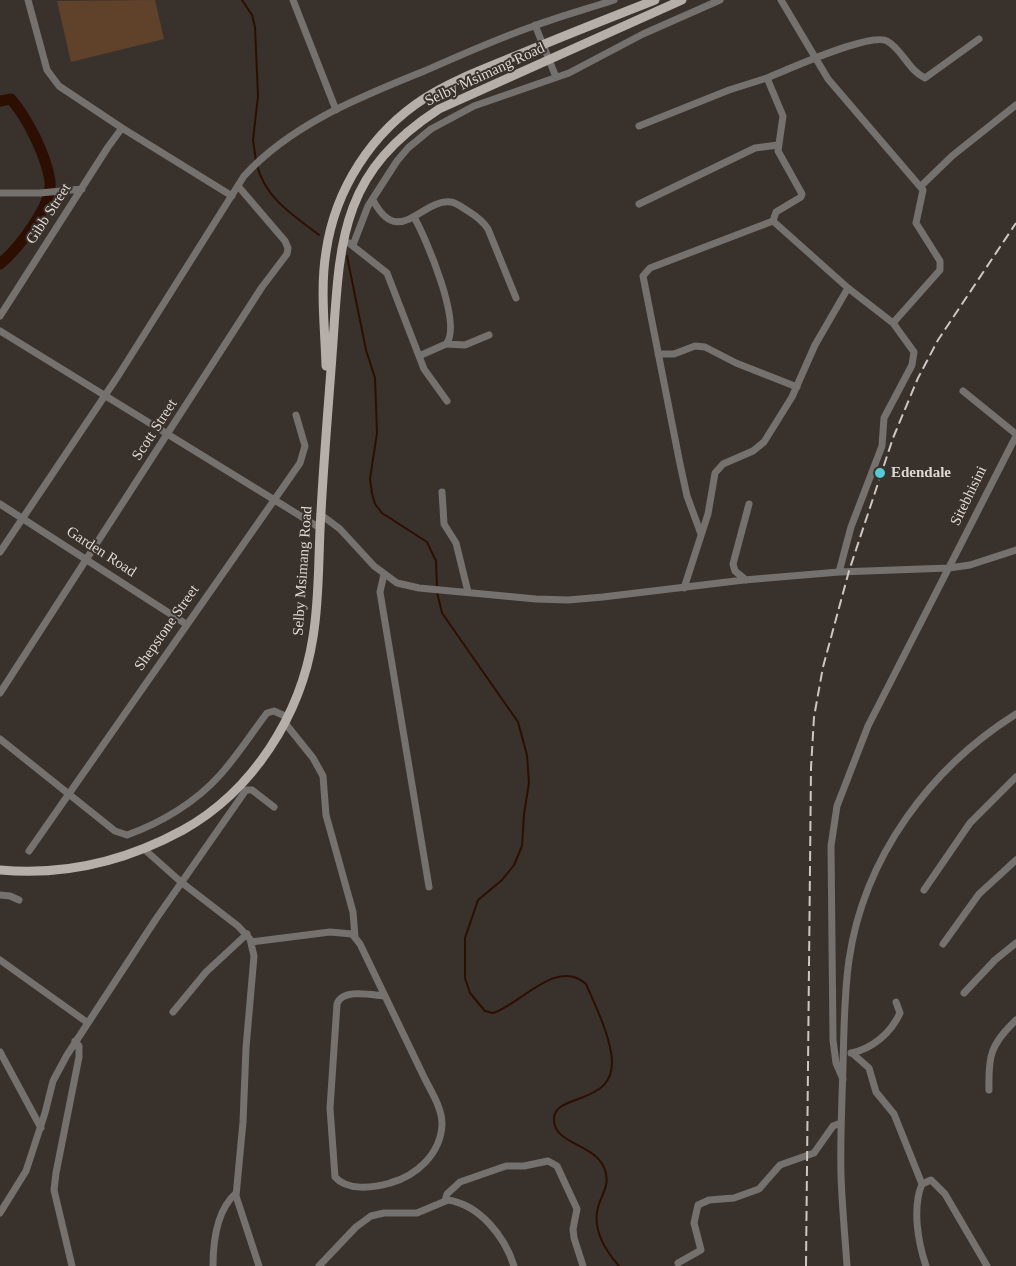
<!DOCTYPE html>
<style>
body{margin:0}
canvas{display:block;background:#39312b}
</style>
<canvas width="1016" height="1266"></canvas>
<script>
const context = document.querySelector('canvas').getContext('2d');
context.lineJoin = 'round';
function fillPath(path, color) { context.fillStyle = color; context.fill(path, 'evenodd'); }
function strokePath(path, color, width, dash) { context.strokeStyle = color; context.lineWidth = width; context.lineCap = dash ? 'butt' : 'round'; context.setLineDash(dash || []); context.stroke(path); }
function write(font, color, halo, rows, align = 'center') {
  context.font = font + ' Georgia,serif'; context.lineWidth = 4; context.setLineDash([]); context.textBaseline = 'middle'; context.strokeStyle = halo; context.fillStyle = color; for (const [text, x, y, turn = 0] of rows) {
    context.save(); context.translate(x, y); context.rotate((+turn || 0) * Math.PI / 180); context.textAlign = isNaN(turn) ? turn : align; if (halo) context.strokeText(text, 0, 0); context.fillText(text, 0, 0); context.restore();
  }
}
const green = new Path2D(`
 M155,0L164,39L71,62L57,1Z`);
const stream = new Path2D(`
 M242,0L252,15L255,27L258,96L253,140L256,161
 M257,165C265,198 293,215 319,235
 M347,256L366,350L375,378L377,433L370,479L372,493L375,504L382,513L427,542L436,561L437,587
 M437,592L442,613L518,722L527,755L529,783L524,814L522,846L514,865L502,880L478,900L465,938V978L470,993L485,1011L493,1013C520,1005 557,957 586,984C595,1005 607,1029 611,1052C621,1108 554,1091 554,1119C553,1145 596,1143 605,1170C610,1185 602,1194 598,1207C592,1229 605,1250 619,1266`);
const river = new Path2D(`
 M0,101L11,99C28,119 46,155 50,181C53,205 17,250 0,264`);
const minor = new Path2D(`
 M28,0L47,70L59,86L122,128L232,196
 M293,0L336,110
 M781,0L828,79L923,190L916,223L940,261V270L893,323
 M535,25L556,77
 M639,126L729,90L767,78
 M921,186L952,156L1016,105
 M0,193H40L82,189
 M373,200C399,250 422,198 451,202C457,203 463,208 468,211C476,216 483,221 488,229L516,298
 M639,204L755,148L778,145
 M414,217C426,238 463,325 446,344L419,356
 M773,221L848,288L893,323L914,352L912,365L884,418L882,446L851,527L839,572
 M773,221L776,212L801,197L802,194L778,151L783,116L767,78C787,70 870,32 887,41C902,49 908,70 925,78L979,39
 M349,243L387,273L424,369L447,401
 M353,245L368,206L397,161L408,148L431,129L474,106L569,73L643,34L720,0
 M0,316L108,147L122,128
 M0,331L320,528
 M446,344L465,345L489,335
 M658,354H674L695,346L705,347L736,363L797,387
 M963,391L1016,434
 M442,492L444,524L456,543L468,592
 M0,504L186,624
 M320,514L340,529L374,566L397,583L419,588L536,599L568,600L603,597L744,580L839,572L949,568L970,565L1016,550
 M701,534L687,496L680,464L643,276L650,268L773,221
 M0,552L118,376L244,176C292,124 358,98 422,72C459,56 496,39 534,26C560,16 587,9 614,0
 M384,574L380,592L429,887
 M746,580L735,571L733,564L749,504
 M684,588L708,514L715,473L723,464L753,451L764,442L792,397L815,345L848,288
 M0,693L262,287L287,254L288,248L285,241L238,186
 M285,723L313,758L323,776L326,815L353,912L355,937
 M0,739L115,831L127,835C161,823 196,802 220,775C237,756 251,734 267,713L274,711L287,717
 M144,849L181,882L238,926L250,939L254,956L246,1048L243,1122L236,1196L259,1266
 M29,851L300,463L305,446L296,415
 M924,890L970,823L1016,777
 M0,895L10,896L19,900
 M251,942L330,932L352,934L360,944C381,987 402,1031 423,1075C430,1090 442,1107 442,1124C441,1154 416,1176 390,1183C373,1188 347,1191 335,1177L330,1108L337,1004C342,988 372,995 385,996
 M943,944L979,894L1016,860
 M0,960L88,1023
 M964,993L995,960L1016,943
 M173,1012L206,972L247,934
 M0,1052L41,1128
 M851,1053C872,1049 891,1033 900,1013L896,1002
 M852,1053L869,1068L876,1092L894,1114L922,1184
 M843,1079L836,1063L833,1040L831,846L837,806L868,726L1016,436
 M989,1090C988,1055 991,1044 1016,1020
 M445,1201L447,1194L460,1182L506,1166H524L548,1161L557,1166L577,1209L573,1229L574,1238L583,1266
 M0,1213L26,1171L45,1113L53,1081L67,1055L156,919L246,790H252L274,807
 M678,1263L701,1250L694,1223L698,1205L709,1200L734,1198L759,1189L780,1165L814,1153L833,1126L841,1123
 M72,1266L54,1190L56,1173L79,1057V1046L75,1041
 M213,1266C213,1242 217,1210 236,1193
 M319,1266L356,1227L371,1216L384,1213H417L448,1200C480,1205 505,1237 514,1266
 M847,1266C845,1236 842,1206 841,1175C840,1139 842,1102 843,1066C844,1030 844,995 849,960C864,857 930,768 1016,714
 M926,1266C918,1242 912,1208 922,1184L931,1180L945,1194L987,1266`);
const major = new Path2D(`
 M326,366C325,329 320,289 326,252C335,189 372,132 425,98C453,80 487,68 518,55C563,36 609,18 655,0
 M0,870C65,876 126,861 183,830C253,791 301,715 313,637C320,595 318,554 321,512C324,455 329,399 333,342C340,236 342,172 439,109L682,0`);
const rail = new Path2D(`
 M806,1266L811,768L814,717L823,667L849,571L893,438L918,378L938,340L1016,223`);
const markers = [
 [880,473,6,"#52cbd9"]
];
const streetNames = [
 ["Selby Msimang Road",485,75,-25],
 ["Gibb Street",49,214,-57],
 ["Scott Street",155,430,-57],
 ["Sitebhisini",969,496,-64],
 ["Garden Road",101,552,33],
 ["Selby Msimang Road",303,571,-86],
 ["Shepstone Street",167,628,-55]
];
const poiNames = [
 ["Edendale",891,473]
];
fillPath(green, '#60412a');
strokePath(stream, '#2c0f00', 2);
strokePath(river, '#2c0f00', 11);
strokePath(minor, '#75716e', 7);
strokePath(major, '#b6aea8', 9);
strokePath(rail, '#ccc6c2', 2, [10, 5]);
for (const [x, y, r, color] of markers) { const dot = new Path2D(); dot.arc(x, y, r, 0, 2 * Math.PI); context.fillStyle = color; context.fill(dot); strokePath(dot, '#39312b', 2); }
write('15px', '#ded8d5', '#39312b', streetNames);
write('bold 15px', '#ded8d5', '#39312b', poiNames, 'left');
</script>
